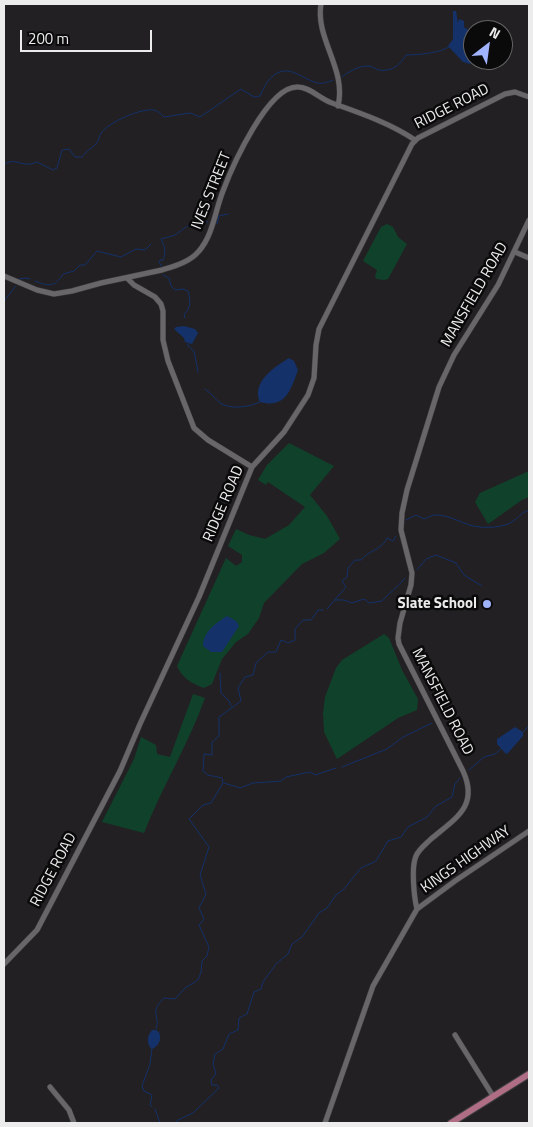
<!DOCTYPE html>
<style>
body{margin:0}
#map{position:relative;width:533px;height:1127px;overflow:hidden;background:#222023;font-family:"Titillium Web",sans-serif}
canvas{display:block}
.frame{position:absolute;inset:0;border:5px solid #edeced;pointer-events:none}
.north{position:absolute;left:463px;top:20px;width:50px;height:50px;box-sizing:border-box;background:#0b0a0b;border:1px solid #656465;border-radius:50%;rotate:30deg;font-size:14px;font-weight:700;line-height:20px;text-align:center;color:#edeced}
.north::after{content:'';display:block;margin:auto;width:18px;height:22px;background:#a0b3fd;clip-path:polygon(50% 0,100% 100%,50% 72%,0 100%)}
.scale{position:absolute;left:20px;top:30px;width:132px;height:22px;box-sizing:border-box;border:2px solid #edeced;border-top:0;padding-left:6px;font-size:15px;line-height:18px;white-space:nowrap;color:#edeced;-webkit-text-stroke:4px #0b0a0b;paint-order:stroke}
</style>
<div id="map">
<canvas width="533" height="1127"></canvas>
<div class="frame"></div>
<div class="north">N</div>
<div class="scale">200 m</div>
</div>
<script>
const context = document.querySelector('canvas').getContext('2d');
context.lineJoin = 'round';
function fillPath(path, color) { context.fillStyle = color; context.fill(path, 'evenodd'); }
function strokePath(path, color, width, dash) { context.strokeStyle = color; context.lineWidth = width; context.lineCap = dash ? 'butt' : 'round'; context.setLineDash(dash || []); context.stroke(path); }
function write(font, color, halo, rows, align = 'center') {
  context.font = font + ' "Titillium Web",sans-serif'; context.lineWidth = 5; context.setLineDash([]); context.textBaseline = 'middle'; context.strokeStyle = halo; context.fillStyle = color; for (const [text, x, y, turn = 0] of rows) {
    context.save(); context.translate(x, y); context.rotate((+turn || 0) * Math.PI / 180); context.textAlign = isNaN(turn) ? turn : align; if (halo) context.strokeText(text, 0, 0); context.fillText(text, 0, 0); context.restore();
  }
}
const green = new Path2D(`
 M387,224L393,227L398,237L407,244L388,279L384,280L377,279L375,277L377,270L363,261L381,227Z
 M289,443L334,466L310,495L327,516L340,539L324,553L302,564L264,603L259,618L248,634L236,642L222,659L212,684L204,688C191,683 183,679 177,666L226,558L236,566L242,562V555L228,546L236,529L249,535L265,539L289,525L305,507L268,482L266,485L258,480L267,465Z
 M529,471V497L522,500L488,524L475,502L480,493Z
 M384,634L389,638L402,670L418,699L417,710L398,718L337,759L324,732L323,713L325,697L336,668L342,660Z
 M193,694L205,698C188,745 162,787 144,833L102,822L134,759L141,737L156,745L157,754L170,757Z`);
const water = new Path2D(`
 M453,11H456L458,23L459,19L464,21V27L473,33V39L469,44L471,54L474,60L470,64L463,62L448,46L453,39Z
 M184,326L195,329L198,333L192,344L185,342L184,338L174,329L176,327Z
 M289,358L294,361L298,370C291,390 285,409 260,402C251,383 274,367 289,358Z
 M227,616L236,621L239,626L222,652H211L203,646C203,632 216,623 227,616Z
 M515,727L523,732V736L508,753L506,754L497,744V739Z
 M152,1030H156L159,1032C162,1039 159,1046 152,1049C146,1044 147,1036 152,1030Z`);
const stream = new Path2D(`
 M342,77C350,71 358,66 368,66C372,66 375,69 379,70C392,72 400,65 406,55C418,55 439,53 449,47
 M4,165C13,157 19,165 29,164C32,164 34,163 37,162L53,170L57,168L62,150L69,149L75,157H82C86,151 91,149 96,144C99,141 99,136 101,133C109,122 141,108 154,110C158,111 161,114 164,117L190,113L200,117L241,89L254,97L260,96C266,81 277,65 295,73C302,76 310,81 317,83C323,84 328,82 333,80
 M215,223L217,224L219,216L228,214
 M162,267L159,262L160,260H163C166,253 165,246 161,239L175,235L193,222H208
 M163,275L169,278L171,286L175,290L183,289L188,291C190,299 192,308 184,314L185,318
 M19,279L25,278L30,279
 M35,281C48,286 55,288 63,274L74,271L80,265H85L97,251L121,257L136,249L145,250L151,244
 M4,301L16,286
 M188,344V346L194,351L198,372
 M205,389C211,393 215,399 220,403C231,410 249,407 260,402
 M406,520L416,515L424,519C427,518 432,515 435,515C450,514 464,526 480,527C488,528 503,527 510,523C518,519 520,513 529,510
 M417,570L426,559L436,555L456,563L464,575L482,586
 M335,600H344L352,603L364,599L369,603L382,601C389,593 398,587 405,578
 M327,609L346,587L342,581L347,577L348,568L355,560H361C369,550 382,550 387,538L393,541L396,536
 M220,673L221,693L229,701L231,706
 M523,732L529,726
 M342,767L387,749L403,737L432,723
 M469,770L484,757L495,754L502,748
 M224,783L240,788L253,783L281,781L286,777L310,772L315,775L336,768
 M156,1029C161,1015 148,1014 164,998L175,999L185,988L198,980L201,972L202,961L207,956L209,947L199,925L204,919L199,908L206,894L200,875L209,847L189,819L203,805L211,803L223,783L222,778L208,775L203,771L204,754L212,755V742L219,736V717L241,701L238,688L245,677L253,675L256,663L268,652H276L281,640L288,643L295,640V629L303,620H311L318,610H323
 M152,1107L150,1105L152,1095L144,1091L142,1086L150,1064L152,1048
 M155,1109L160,1123
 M165,1123H168
 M176,1123L178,1120L193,1113L219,1088L217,1085H212L211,1080L216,1074L213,1064L215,1054L223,1049L229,1034L238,1030L239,1018L247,1014L254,992L261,989L263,982L276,964L288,954L292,944L302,937L319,913L327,908L336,895L343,890L361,868L376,861L388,841L401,837L408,827L427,817L436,806L452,797L455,784L460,778`);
const minor = new Path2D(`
 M321,4C315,39 347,69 338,106
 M515,252L529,258
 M4,276L37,290L54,294L72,291L101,283L162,270C175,266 190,262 199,251C213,235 215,211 223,191C232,167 268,85 298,87C310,87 320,99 332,103C360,113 390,123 415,140
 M127,278L134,285L155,297L161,304L163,311V340L168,361L194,428L208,440L252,467
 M417,909C414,897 411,867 416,856C419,849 426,844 431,839C456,818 479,806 463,771L399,644L398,638L400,623L411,585L412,573L401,530L402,513L407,490L439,387L454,355L498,285L529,220
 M4,964L37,930L120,771L140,724L199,597L252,467L284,432L308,395L314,378L316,345L319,329L412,144L418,138L505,94L515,92L529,97
 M455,1035L493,1096
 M50,1087L69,1110L74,1123
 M325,1123L373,986L417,909L455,881L529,831`);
const major = new Path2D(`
 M451,1123L529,1074`);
const markers = [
 [487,604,5,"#a0b3fd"]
];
const streetNames = [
 ["RIDGE ROAD",452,107,-27],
 ["IVES STREET",212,191,-68],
 ["MANSFIELD ROAD",475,295,-60],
 ["RIDGE ROAD",224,504,-67],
 ["MANSFIELD ROAD",442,702,63],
 ["KINGS HIGHWAY",466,860,-35],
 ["RIDGE ROAD",54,870,-62]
];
const poiNames = [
 ["Slate School",477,604]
];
fillPath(green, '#10422b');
fillPath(water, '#14316a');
strokePath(stream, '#14316a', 1);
strokePath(minor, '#3d3c3e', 6);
strokePath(major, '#3d3c3e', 8);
strokePath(minor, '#686669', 5);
strokePath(major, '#b06e85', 6);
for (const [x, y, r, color] of markers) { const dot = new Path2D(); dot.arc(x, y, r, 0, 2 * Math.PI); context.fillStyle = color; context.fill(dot); strokePath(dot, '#0b0a0b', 2); }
write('15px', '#edeced', '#0b0a0b', streetNames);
write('bold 15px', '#edeced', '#0b0a0b', poiNames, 'right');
</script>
